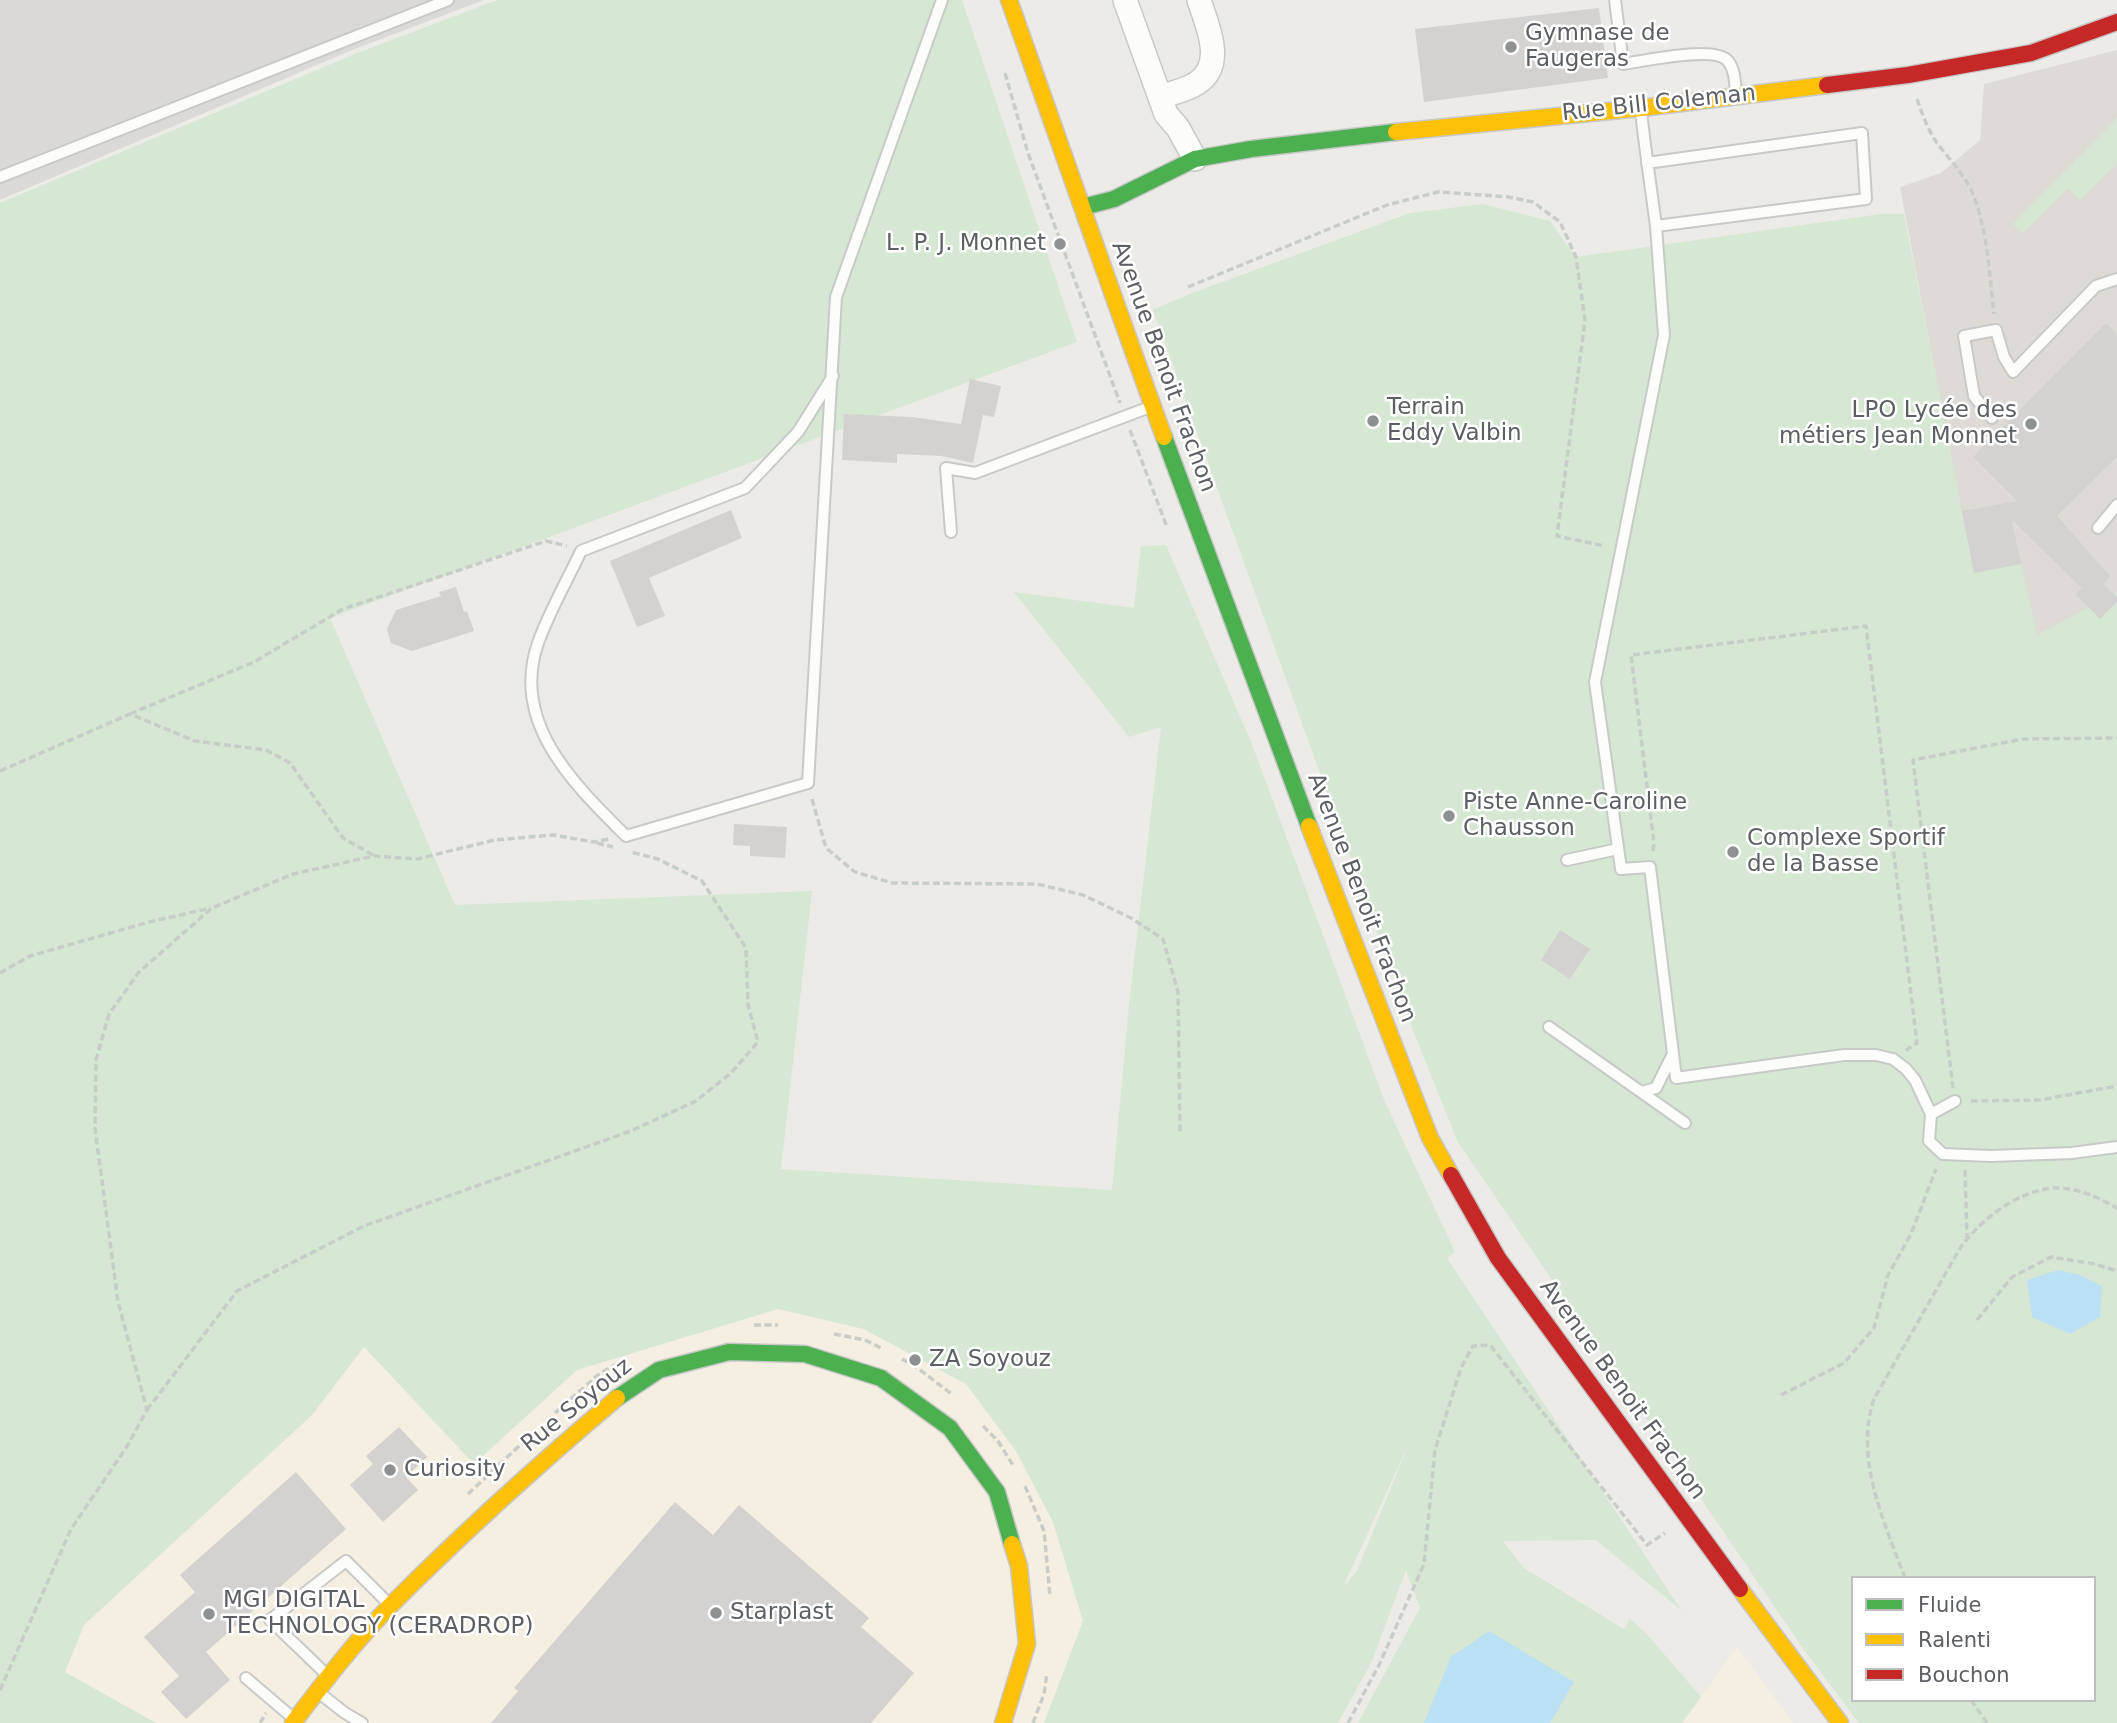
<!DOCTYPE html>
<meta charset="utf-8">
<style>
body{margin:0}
#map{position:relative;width:2117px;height:1723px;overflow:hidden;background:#ecebe7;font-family:"DejaVu Sans",sans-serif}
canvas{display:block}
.legend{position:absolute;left:1851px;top:1576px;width:245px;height:126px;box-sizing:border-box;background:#fff;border:2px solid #bebfc1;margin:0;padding:9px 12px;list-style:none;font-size:21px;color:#5c6064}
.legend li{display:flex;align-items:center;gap:14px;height:35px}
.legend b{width:35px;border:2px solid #bebfc1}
</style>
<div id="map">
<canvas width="2117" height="1723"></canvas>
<ul class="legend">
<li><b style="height:9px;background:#4caf50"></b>Fluide</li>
<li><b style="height:9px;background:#ffc107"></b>Ralenti</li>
<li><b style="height:9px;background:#c62828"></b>Bouchon</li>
</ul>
</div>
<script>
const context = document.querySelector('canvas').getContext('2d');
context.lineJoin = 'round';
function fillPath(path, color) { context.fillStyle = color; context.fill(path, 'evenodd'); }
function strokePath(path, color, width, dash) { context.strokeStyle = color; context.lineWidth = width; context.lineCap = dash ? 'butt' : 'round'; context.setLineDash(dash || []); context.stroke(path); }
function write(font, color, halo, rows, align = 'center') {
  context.font = font + ' "DejaVu Sans",sans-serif'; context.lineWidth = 5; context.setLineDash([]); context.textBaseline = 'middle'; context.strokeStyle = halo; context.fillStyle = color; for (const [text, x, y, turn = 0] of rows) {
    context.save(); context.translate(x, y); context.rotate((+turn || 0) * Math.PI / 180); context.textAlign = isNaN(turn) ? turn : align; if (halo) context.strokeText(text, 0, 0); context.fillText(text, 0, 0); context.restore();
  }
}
const commercial = new Path2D(`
 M778,1309L863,1329L966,1384L1016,1451L1053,1522L1083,1621L1044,1723H45L84,1624L312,1415L364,1346L474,1463L577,1370Z
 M1737,1647L1793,1723H1682Z`);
const industrial = new Path2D(`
 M0,0H484L352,50L0,200Z`);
const education = new Path2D(`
 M2117,50V635L1989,659L1900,187L1941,173L1980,140L1984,84Z`);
const green = new Path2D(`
 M497,0H962L1077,342L330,618L455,905L812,891L781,1169L1112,1190L1129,1005L1161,727L1129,737L1014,592L1134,608L1141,546L1166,545L1253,747L1385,1102L1455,1252L1447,1258L1682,1611L1596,1540L1503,1541L1524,1568L1624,1629L1630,1619L1645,1632L1701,1697L1682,1723H1358L1420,1608L1406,1570L1372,1661L1338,1723H1044L1083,1621L1053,1522L1016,1451L966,1384L864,1329L778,1309L577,1370L474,1464L364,1347L312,1415L84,1625L65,1672L156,1723H0V203L355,54ZM1406,1451L1357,1571L1343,1587L1405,1452Z
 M2117,118V163L2080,200L2068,188L2023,233L2013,224Z
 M1483,204L1550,221L1576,257L1881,214H1904L1974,573L2021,564L2037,635L2117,593V1723H1859L1804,1650L1458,1142L1410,1023L1153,310L1187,295L1410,213ZM1853,1578H2094V1700H1853Z`);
const water = new Path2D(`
 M2058,1270L2080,1275L2102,1286L2100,1317L2070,1334L2032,1317L2027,1280Z
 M1489,1631L1574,1682L1550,1723H1424L1451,1657Z`);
const building = new Path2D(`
 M1599,8L1608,78L1424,102L1415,29Z
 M2106,323L2117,334V457L2057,516L2110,576L2103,584L2117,597V602L2100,619L2075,594L2082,588L2012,520L2021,564L1974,573L1962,511L2017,501L1973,457Z
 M970,379L1001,386L994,417L983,415L973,463L942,456L897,454V463L842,460L844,414L912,417L961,424Z
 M731,510L742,538L649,578L665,616L637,627L610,561Z
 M456,587L464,612L467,611L474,631L412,651L391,643L387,629L396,610L441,596L439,592Z
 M734,824L787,827L785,858L750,856V846L733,845Z
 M1560,930L1590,949L1570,979L1541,960Z
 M399,1427L427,1457L406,1477L418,1490L383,1522L350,1485L373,1464L366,1456Z
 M296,1472L346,1529L206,1652L230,1680L186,1719L161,1692L179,1676L144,1637L195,1592L180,1575Z
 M675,1502L713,1535L739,1505L869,1618L861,1627L914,1673L871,1723H491L518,1691L514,1688Z`);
const path = new Path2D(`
 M1005,73L1028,153L1120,403
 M1917,99C1922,114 1928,130 1937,143C1949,159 1964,174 1972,192C1988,230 1989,273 1994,314
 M1188,287L1387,205L1438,192L1508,197L1533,202L1560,222L1576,257L1585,320L1557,536L1605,546
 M1130,430L1167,527
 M130,714L254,662L343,609L546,541L567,546
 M0,771L130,714L195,741L266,750L290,763L343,838L373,855
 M812,799L826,848L855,872L892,883L1037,884L1083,895L1131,918L1163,939L1178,992L1180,1134
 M597,843L613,847
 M1653,851L1654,843L1631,655L1866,626L1917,1043L1905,1051
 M0,973L30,956L149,922L211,908
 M1953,1088L1913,760L2023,739L2117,738
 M1971,1101L2040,1100L2117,1086
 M1965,1170L1967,1238
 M1977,1320L2012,1277L2051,1257L2095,1264L2117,1271
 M754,1325H778
 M834,1334L865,1340L883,1349
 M902,1359L915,1366L953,1395
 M1781,1395L1844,1363L1874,1328L1888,1275L1911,1234L1936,1169
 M147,1410L237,1291L364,1226L631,1131L696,1101L731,1073L758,1042L748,1005L746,948L702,881L658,859L631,852
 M555,1413L599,1374L620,1362
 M983,1426L998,1441L1014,1467
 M1025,1486L1044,1531L1050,1596
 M468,1494L534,1432
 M1905,1578C1884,1521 1854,1459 1874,1399L1959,1250C1979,1220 2023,1186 2060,1188C2081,1189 2099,1198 2117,1208
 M0,1690L71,1529L126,1448L147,1410L118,1302L95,1128L96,1060L109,1014L139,972L212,908L293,874L374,856L417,859L495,840L553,835L594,842L609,839
 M1971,1700L1987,1723
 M260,1723L266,1713
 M1033,1723L1044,1694L1047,1673
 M1348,1723L1380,1663L1424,1564L1435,1450L1461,1368L1473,1346L1490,1345L1647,1545L1665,1533`);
const lane = new Path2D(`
 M1615,0L1623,64C1644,61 1715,45 1728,61C1735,70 1735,82 1736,93
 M1641,111C1645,149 1651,188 1656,226L1866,199L1862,133L1647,163
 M0,177L448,0
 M1656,226L1664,335L1595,682L1621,869L1650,867L1676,1078L1844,1055H1876L1893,1059L1906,1069L1915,1080L1931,1114L1929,1141L1943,1154L1991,1156L2072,1153L2117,1147
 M833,376L798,432L745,488L581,551C567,581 549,612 538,643C510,723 574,784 626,836L808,783L836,297L942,0
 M1992,418L1974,396L1964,336L1996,330L2004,357L2013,372L2096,286L2117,279
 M2098,528L2117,505
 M951,532L946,468L975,473L1150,407
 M1567,860L1618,849
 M1549,1027L1685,1123
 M1641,1092L1656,1088L1672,1056
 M1931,1114L1955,1101
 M327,1675L270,1620L346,1561L389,1604
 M246,1678L293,1718
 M318,1692L345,1713L362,1723`);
const street = new Path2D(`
 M1125,0L1166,114L1178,128L1195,159
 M1160,97C1172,93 1187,90 1197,83C1226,65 1207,25 1199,0`);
const fast = new Path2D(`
 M1083,207L1114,199L1195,159L1251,149L1396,132
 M1164,437L1309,826
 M617,1398L659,1370L729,1352L805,1354L881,1378L950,1428L997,1492L1012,1544`);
const slow = new Path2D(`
 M1009,0C1061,146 1111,292 1164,437
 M1396,132L1641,108L1827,85
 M1309,826L1430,1138L1451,1175
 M1740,1589L1840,1723
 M293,1723C324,1682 356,1640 392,1604C464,1532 540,1463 617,1398
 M1003,1723L1027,1644L1019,1566L1012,1544`);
const jam = new Path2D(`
 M1827,85L1908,75L2031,53L2117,22
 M1451,1175L1498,1258L1740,1589`);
const markers = [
 [1511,47,7,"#8e9192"],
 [1060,244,7,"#8e9192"],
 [1373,421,7,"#8e9192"],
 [2031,424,7,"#8e9192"],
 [1449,816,7,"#8e9192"],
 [1733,852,7,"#8e9192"],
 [915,1360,7,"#8e9192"],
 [390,1470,7,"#8e9192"],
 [716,1613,7,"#8e9192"],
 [209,1614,7,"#8e9192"]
];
const poiNames = [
 ["Gymnase de",1525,34],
 ["Faugeras",1525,60],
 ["L. P. J. Monnet",1046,244,"right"],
 ["Terrain",1387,408],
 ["Eddy Valbin",1387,434],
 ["LPO Lycée des",2017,411,"right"],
 ["métiers Jean Monnet",2017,437,"right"],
 ["Piste Anne-Caroline",1463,803],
 ["Chausson",1463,829],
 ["Complexe Sportif",1747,839],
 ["de la Basse",1747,865],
 ["ZA Soyouz",929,1360],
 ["Curiosity",404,1470],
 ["MGI DIGITAL",223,1601],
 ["TECHNOLOGY (CERADROP)",223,1627],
 ["Starplast",730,1613]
];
const streetNames = [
 ["Rue Bill Coleman",1659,104,-6],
 ["Avenue Benoit Frachon",1163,367,70],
 ["Avenue Benoit Frachon",1361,898,69],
 ["Avenue Benoit Frachon",1622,1390,54],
 ["Rue Soyouz",577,1406,-39]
];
fillPath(commercial, '#f5efe1');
fillPath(industrial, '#dcdad7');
fillPath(education, '#dedbd7');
fillPath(green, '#d6e7d3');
fillPath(water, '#bce0f4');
fillPath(building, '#d3d2d0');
strokePath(lane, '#c8c9c9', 14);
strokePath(street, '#c8c9c9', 26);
strokePath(fast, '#c7c7c7', 19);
strokePath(slow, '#c7c7c7', 19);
strokePath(jam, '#c7c7c7', 19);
strokePath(path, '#c9cdca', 3.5, [7, 3.5]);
strokePath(lane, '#fcfcfb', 10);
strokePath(street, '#fcfcfb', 23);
strokePath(fast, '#4caf50', 16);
strokePath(slow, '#ffc107', 16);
strokePath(jam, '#c62828', 16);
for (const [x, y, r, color] of markers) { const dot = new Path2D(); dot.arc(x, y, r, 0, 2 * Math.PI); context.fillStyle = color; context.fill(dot); strokePath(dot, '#fff', 2.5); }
write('23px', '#5c6064', '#fff', poiNames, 'left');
write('23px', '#5c6064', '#fff', streetNames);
</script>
